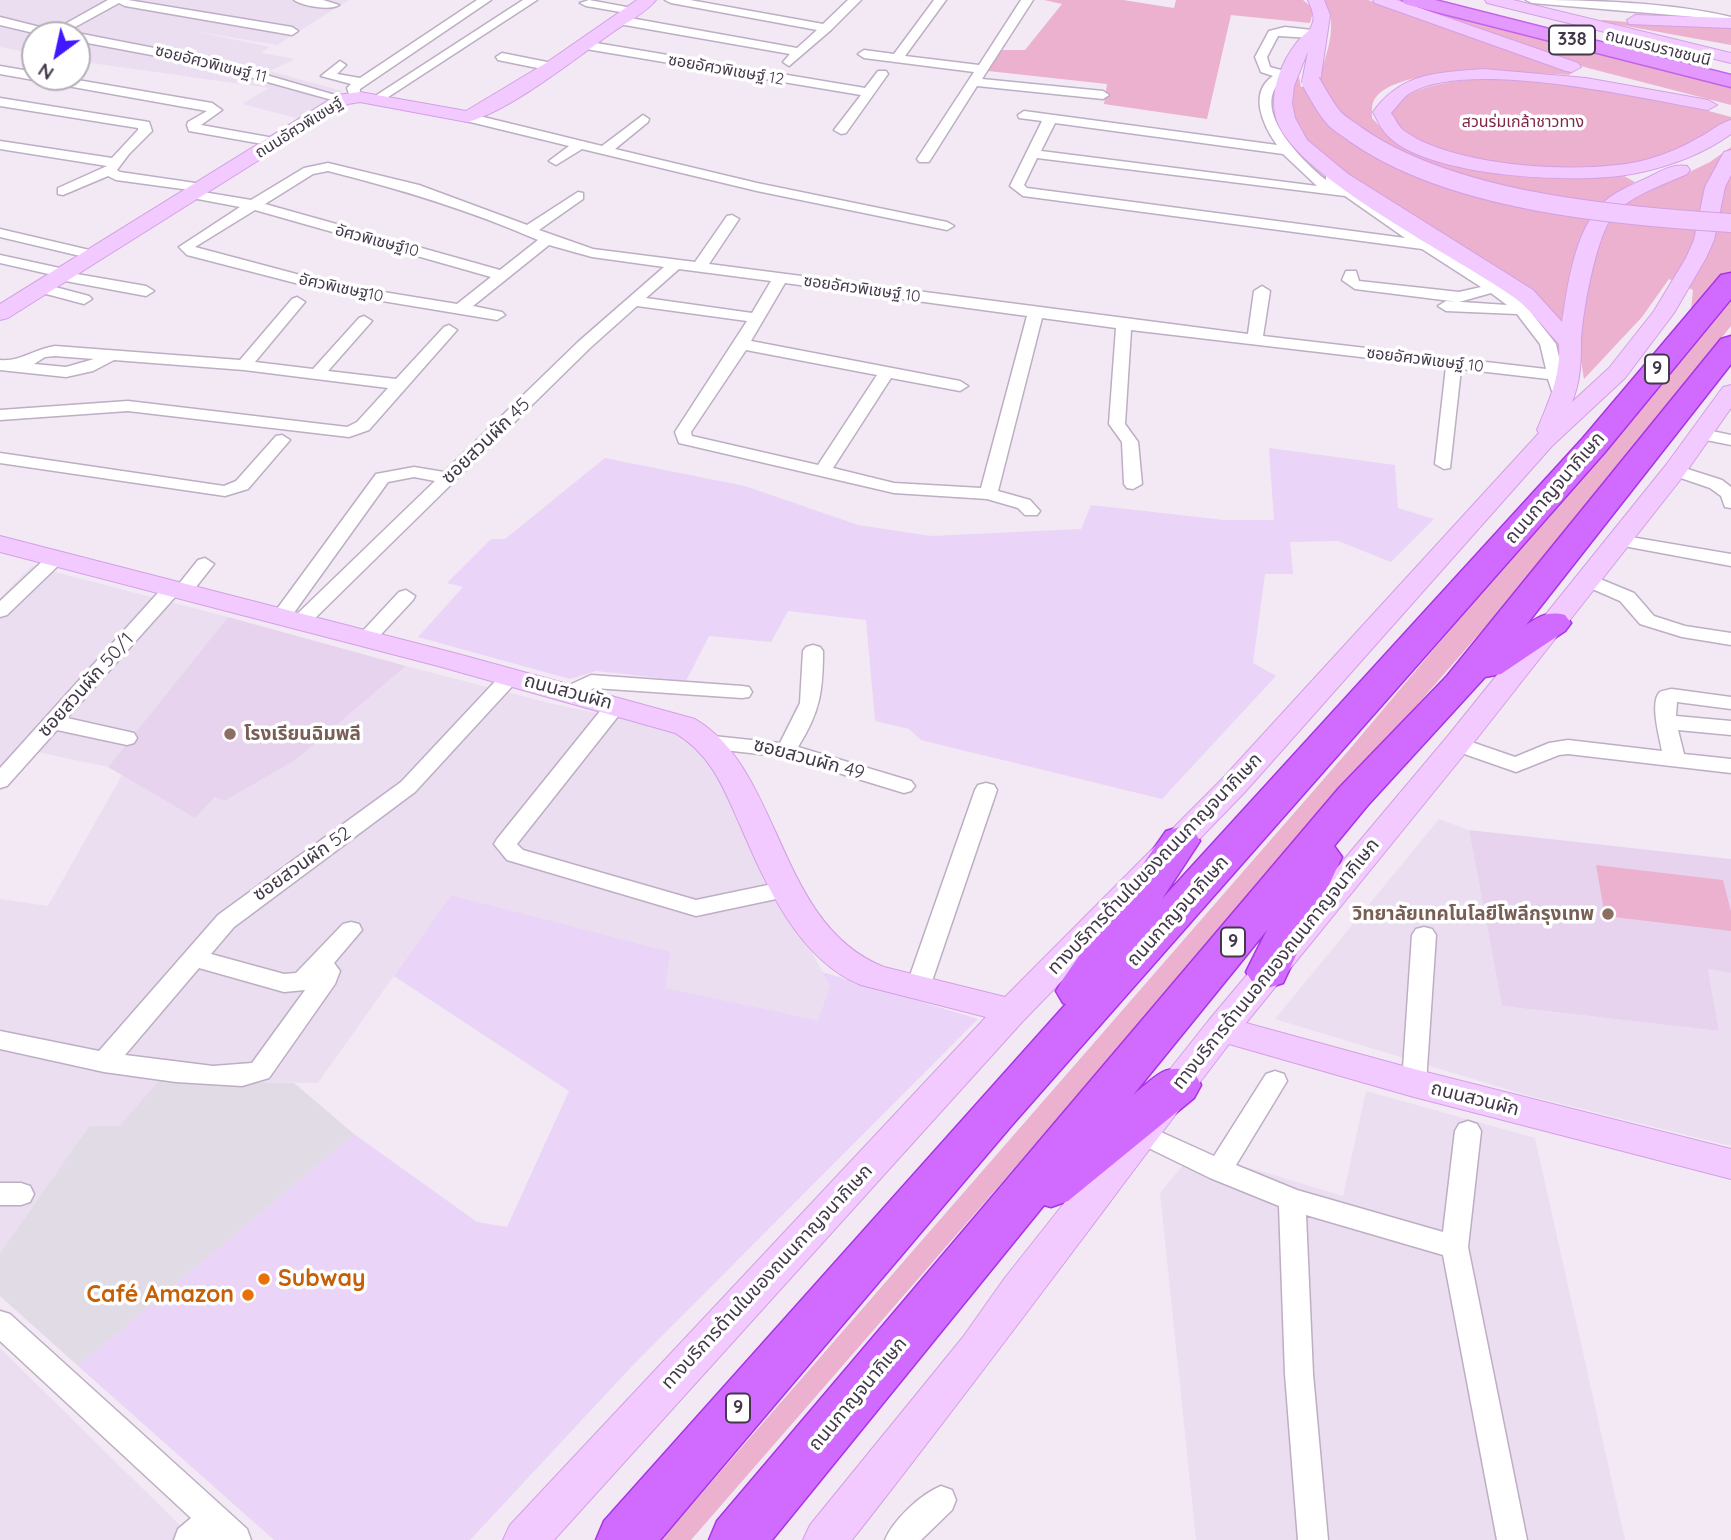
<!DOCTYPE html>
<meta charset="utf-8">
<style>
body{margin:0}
#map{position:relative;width:1731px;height:1540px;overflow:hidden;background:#f2e9f5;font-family:Quicksand,sans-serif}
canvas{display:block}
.north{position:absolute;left:21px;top:21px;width:70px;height:70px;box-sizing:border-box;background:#fff;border:2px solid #b4afb7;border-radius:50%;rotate:213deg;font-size:19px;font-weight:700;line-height:28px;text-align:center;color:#43374a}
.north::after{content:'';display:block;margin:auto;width:24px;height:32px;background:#4017ff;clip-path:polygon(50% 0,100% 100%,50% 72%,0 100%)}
</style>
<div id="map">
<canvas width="1731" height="1540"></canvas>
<div class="north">N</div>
</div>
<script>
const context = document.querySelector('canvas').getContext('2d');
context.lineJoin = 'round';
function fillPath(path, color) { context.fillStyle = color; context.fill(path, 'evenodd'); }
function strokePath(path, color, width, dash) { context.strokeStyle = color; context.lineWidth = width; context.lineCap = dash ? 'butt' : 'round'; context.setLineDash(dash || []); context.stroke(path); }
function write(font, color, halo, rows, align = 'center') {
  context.font = font + ' Quicksand,"Noto Sans Thai",sans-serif'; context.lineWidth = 7; context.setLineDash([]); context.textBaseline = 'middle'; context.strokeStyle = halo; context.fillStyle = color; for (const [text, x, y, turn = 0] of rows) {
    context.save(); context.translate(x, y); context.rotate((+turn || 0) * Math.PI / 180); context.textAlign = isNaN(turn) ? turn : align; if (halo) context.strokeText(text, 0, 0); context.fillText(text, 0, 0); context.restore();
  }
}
const residential = new Path2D(`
 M0,0H349L277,45L193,31L270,47L261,53L295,59L270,71L342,91L300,119L242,104L269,88L77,61V35H35V54L0,47Z
 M32,566L228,617L108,767L37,752L0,791V598Z
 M406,666L549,703L672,729L699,744L830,986L818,1020L664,988L669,953L451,895L318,1083L159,1080L119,1126H89L0,1253V899L48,906L122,775L195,817L215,797L297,759Z
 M1439,819L1469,830L1502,1006L1719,1031L1708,969L1731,973V1146L1526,1095L1275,1019Z
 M1366,1091L1535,1138L1625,1540H1196L1160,1193L1194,1152L1238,1173L1250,1168L1343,1196Z
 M0,1348L195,1540H0Z`);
const commercial = new Path2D(`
 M1269,448L1395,465L1398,508L1434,519L1391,562L1338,541L1290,542L1293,574H1265L1253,663L1276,676L1162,799L921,740L909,729L875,721L866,620L788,611L771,642L709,636L686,681L596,671L570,679L418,637L463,587L447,583L491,539H505L605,458L745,486L858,525L931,536L1081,529L1091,505L1224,520H1274Z
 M451,895L670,952L665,988L818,1020L830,986L822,972L978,1019L634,1364L470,1540H274L78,1366L354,1134L477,1222L507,1227L569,1091L394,976Z`);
const industrial = new Path2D(`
 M159,1080L294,1083L354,1134L78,1366L0,1296V1253L89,1126H119Z`);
const education = new Path2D(`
 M228,617L406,666L297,759L224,801L215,797L195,818L108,767Z
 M1469,830L1731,859V973L1708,969L1719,1031L1502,1006Z`);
const green = new Path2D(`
 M1044,0H1123L1174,8L1176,0H1303L1314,9L1310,23L1231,15L1207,119L1104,104L1107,84L988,71L1000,50H1025L1062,4Z
 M1322,0H1368L1573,72L1569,75C1528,73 1404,63 1376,97C1371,103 1372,110 1372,118L1386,133L1518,175L1575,179L1624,176L1635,182L1596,206L1582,236L1562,321L1540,303L1312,152L1287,114L1297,68L1301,87L1318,84C1324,57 1342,23 1322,0Z
 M1400,0L1731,82V105L1588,68L1522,47Z
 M1604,20L1674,26H1731V45L1598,21Z
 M1492,77C1571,79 1654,96 1731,117V129L1667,157L1583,171L1503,166L1474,160L1412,140L1389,119L1395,101C1426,83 1457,81 1492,77Z
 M1731,147V326L1491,620L691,1540H661L1349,750L1730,297L1707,291L1691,311L1693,290L1669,279L1642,317L1584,379L1578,343L1595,251L1613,209L1710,162Z
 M1596,865L1723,880L1731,912V931L1605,916Z`);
const street = new Path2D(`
 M108,0H128L292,27L298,31L292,35L125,6L119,3L66,32L56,29Z
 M294,0H323L339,5C330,11 303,6 294,0Z
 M477,0H491L360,89L359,100H351L347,88L351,84L321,76L340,61L346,65L337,74L360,78Z
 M523,0H537L379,103L375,104L369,100Z
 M589,0L632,8L638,11L632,14L586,6L580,3Z
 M665,0H690L823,24L848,0H861L831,30L789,66L783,62L790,54L619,24L613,20L619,16L797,48L817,30L671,3Z
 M934,0H946L905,56L979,65L1021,0H1033L982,79L1103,91L1109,95L1103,99L977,86L929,162H919L917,159L974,72L864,58L858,54L864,50L894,54Z
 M1526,0C1590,0 1669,2 1731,17V25L1707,18L1532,3Z
 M0,17L48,29L50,32L42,35L0,25Z
 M1285,27L1312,30L1318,34L1312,38L1278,36L1267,57L1270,67L1281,70L1289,66L1295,70C1290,75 1282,78 1278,84C1253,114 1305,163 1326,180V174H1336L1368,202L1499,285L1526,306L1556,344L1566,388L1558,393L1552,391L1548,379L1461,369L1450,468L1444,469L1435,464L1446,367L1131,330L1125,424L1138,442L1142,484L1133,489L1127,488L1124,484L1122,442L1109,424L1116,328L1042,318L998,491L1030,500L1040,511L1037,515H1025L1018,508L987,499L894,493L679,443L675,432L747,321L637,306L590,348L307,626L300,628L290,622L293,618L435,481L414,477L388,482L288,621H274L271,617L274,613L376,474L414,467L444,472L578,342L664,267L592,257L549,245L473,306L502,312L505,315L497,320L334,293L187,255L179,247L240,207L187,197L185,194L190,190L116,180L108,176L63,195L58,194V188L107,166L0,149V141L112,158L138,130V128L0,106V98L149,122L152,131L129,154L117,170L120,172L202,184L209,188L203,192L251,200L304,168L328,163L419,185L527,225L578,192L583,193V199L539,230L593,249L695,262L727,216L732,215L739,219L709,264L1248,334L1254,291L1262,286L1270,291L1263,336L1546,369L1540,344L1517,314L1446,311L1438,306L1446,301L1507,305L1491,293L1459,302L1355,289L1342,280L1346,271H1356L1359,281L1459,292L1481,287L1422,249L1023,196L1010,186L1042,121L1019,118L1018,115L1024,111L1277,145C1263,125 1248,93 1273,76L1261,72L1255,57L1269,31ZM1055,123L1283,154L1317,186L1041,151ZM1037,158L1345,196L1405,238L1027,188L1024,185ZM328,171C400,189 469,210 538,240L500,270L265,204L313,174ZM255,210L491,277L457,304L334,284L195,247ZM679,269L771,281L752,313L646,298ZM785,283L1027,316L981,488L894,483L833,468L891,378L960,391L968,386L960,381L751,341ZM746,350L877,375L818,465L692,436L691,432Z
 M77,33L211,59L349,99L343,103L210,66L77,41V35H72Z
 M584,41L865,88L878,71H886L888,74L846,133L841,134L834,130L861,95L580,48V42Z
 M502,53L552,63L558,67L552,71L498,60L496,57Z
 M0,66L35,72V77H60L212,103L222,110L201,125L274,138L281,142L274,146L189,131L187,125L188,122L207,111L0,74Z
 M467,113L602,146L643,115L649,119L648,122L615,149L757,183L947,222L954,226L947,230L757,191L582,149L556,165L549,161L569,146L462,120L461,117Z
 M0,229L98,252L100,255L93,259L0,237Z
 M0,255L69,270L71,273L146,286L154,291L146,296L60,280L55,279L53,275L0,263Z
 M40,283L89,296L92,299L84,304L35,291L32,288Z
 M297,297L305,302L255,362L313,369L359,318L364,316L372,321L328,371L396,379L444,327L449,325L457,330L369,430L349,437L128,411L0,420V410L128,401L347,427L357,422L388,388L244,370L114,360L93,371L66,377L0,370V360C20,362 34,349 55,346L240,360L292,299ZM55,356L94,359L66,367L34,364L45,357Z
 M1707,430L1731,435V445L1701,439L1699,435L1701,431Z
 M282,435L290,440L248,489L225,496L0,463V453L224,486L236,481L276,436Z
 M1675,465L1722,480L1731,487V508L1725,507L1721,496L1710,488L1669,474L1666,470L1669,466Z
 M1619,535L1731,554V566L1613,544L1610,540L1613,536Z
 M55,553L64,559L61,563L7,615L0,617V601L49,555Z
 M205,558L214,564L189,596H176L67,718L134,733L137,738L134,743L127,745L57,730L7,786L0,788V768L165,585H178L198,560Z
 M1588,574L1634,593L1654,616L1685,626L1731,633V645L1682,637L1640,624L1620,601L1581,584L1579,580L1581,576Z
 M406,590L415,596L413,600L373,643H359L356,639L359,635L399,592Z
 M813,645L820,647L823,651C823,691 820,712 798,747L911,781L915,786L911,791L904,793L786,757L706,748L703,743L706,738L713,736L780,743L800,703L803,651L806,647Z
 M510,671L517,673L520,677L517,681L415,792L234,927L211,954L284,974L296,973L343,924L351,922L359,924L362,930L334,963L340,971L335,984L269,1078L242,1086L176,1082L104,1072L0,1049V1031L99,1051L218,915L401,782L503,673ZM199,968L284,992L305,990L252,1063L213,1066L125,1055Z
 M591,675L742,686L749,687L752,692L749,697L742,698L594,688L577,698H563L560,693L563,688Z
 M1672,689L1731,697V709L1677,702L1676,716L1731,721V735L1678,730L1684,754L1731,759V773L1568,754L1559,755L1516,772L1450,749L1447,744L1450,739L1457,737L1515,757L1549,743L1568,740L1662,751C1660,739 1649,701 1660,692C1662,691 1670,689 1672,689Z
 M616,699L623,700L626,705L623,710L517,844L523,850L696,900L787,881L795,883L798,889L795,895L696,916L507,860L494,844L497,839L609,700Z
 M986,783L994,785L997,790L930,987L926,993L918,996L910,993L906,987L975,790L978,785Z
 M1424,927L1432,929L1436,935L1426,1083L1423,1090L1414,1093L1405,1090L1402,1083L1412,935L1416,929Z
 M1275,1071L1284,1074L1287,1081L1236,1165L1297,1190L1443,1232L1455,1131L1459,1124L1468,1121L1477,1124L1481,1131L1468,1247L1527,1540H1497L1443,1255L1306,1215L1313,1374L1328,1540H1298L1285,1374L1279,1206L1210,1178L1132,1140L1128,1133L1132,1126L1141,1123L1214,1156L1266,1074Z
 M0,1183H21L30,1186L34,1194L30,1202L21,1205H0Z
 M0,1311L10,1314L224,1508L247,1529L251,1540H174L178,1529L191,1518L0,1341Z
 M941,1486L952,1490L956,1500L952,1510L921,1540H885C893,1520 921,1494 941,1486Z`);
const secondary = new Path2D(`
 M637,0H656C646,13 627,22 613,32C576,58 509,112 467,122L360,102L348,104L8,318L0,320V304L337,95L360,92L466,111L546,63Z
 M1308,0H1324L1330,15L1320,82L1311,87L1302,82L1308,51L1294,86L1292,103L1295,118L1307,140L1348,174L1533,290L1562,322C1568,284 1574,234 1601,205C1612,193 1631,185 1647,178C1659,172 1673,163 1687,166L1690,170L1687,174C1663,185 1634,194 1615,213C1596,233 1582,315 1581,343C1581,365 1580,382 1572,402L1609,368L1654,311L1686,258L1694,240L1705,187L1724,152L1731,150V175L1725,187L1714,240L1706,258L1674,313L1625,378L1552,446L1245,792L1023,1021L554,1540H503L510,1525L986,1017L861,985C799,960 766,885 741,827C724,789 712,755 675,733L438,666L0,552V536L458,654L695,719C783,771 776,924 884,967L1005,997L1223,778L1539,433L1537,430C1549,401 1561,376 1559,344C1545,329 1531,310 1515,298C1461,259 1297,178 1277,121C1268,94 1281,62 1298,41C1302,36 1310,31 1312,25C1316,16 1311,8 1308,0Z
 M1373,0H1397L1578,63L1581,67L1572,72L1566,71L1375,3Z
 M1485,0H1513L1731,53V63L1487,3Z
 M1635,15L1731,18V28L1629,24L1627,20Z
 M1483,69L1586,78L1708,100L1717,105L1708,110C1639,98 1470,58 1410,93C1403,97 1397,107 1391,113C1395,118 1398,126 1403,130C1452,168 1591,176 1649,159C1666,154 1683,147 1698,138C1709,133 1719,123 1731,120V134C1703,154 1671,166 1637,173C1582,185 1427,178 1387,135C1381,129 1377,119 1373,112C1402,72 1437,73 1483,69Z
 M1731,385V408L1684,475L1467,751L1246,1023L1414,1069L1731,1149V1179L1414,1097L1229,1044C1103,1210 980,1377 852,1540H803L810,1525L963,1337L1004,1279L1209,1020L1447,737L1666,465L1723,387Z`);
const primary = new Path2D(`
 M1402,0H1435L1731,75V87L1405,4Z`);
const highway = new Path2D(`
 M1731,273V299L1605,452L1012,1125L660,1540H596L604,1521L1066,1004L1063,1003L1056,991L1063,979L1166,831L1180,827L1194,831L1200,841L1162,899L1583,438L1721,275Z
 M1731,336V364L1526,625C1540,616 1548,611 1565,615L1571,623L1565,631L1501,674L1485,677L1367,806L1334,846L1342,857L1283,983L1268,988L1253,983L1246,972L1267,930L1133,1095C1156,1077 1164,1062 1194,1072L1201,1085L1194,1098L1068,1201L1051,1207L1044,1205L772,1540H709L717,1521L1339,788L1447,676L1721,339Z`);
const secondaryBridge = new Path2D(`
 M1311,82C1318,94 1325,108 1334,118C1339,124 1349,129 1355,134C1451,202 1616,216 1731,223`);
const markers = [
 [230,734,7,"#8d6e63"],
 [1608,914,7,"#8d6e63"],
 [264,1279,7,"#e8710a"],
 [248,1295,7,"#e8710a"]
];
const farStreetnames = [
 ["ถนนบรมราชชนนี",1658,48,14],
 ["ซอยอัศวพิเชษฐ์ 11",211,64,14],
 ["ซอยอัศวพิเชษฐ์ 12",726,70,10],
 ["ถนนอัศวพิเชษฐ์",299,128,-32],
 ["อัศวพิเชษฐ์10",377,241,15],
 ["อัศวพิเชษฐ10",341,288,12],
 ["ซอยอัศวพิเชษฐ์ 10",862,289,8],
 ["ซอยอัศวพิเชษฐ์ 10",1425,360,7]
];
const farParknames = [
 ["สวนร่มเกล้าชาวทาง",1523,122]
];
const shields = [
 [1572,40,46],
 [1657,369,24],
 [1233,942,24],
 [738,1408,24]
];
const shieldNames = [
 ["338",1572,40],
 ["9",1657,369],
 ["9",1233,942],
 ["9",738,1408]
];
const streetNames = [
 ["ซอยสวนผัก 45",486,441,-44],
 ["ถนนกาญจนาภิเษก",1555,488,-49],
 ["ซอยสวนผัก 50/1",86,685,-48],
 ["ถนนสวนผัก",568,692,15],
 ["ซอยสวนผัก 49",809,759,15],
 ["ซอยสวนผัก 52",302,864,-35],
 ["ทางบริการด้านในของถนนกาญจนาภิเษก",1155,864,-46],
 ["ถนนกาญจนาภิเษก",1178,911,-48],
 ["ทางบริการด้านนอกของถนนกาญจนาภิเษก",1276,964,-51],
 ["ถนนสวนผัก",1475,1099,14],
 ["ทางบริการด้านในของถนนกาญจนาภิเษก",767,1277,-47],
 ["ถนนกาญจนาภิเษก",858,1394,-50]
];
const educationNames = [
 ["โรงเรียนฉิมพลี",244,734],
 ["วิทยาลัยเทคโนโลยีโพลีกรุงเทพ",1594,914,"right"]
];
const nearFoodnames = [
 ["Subway",278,1279],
 ["Café Amazon",234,1295,"right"]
];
fillPath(residential, '#ebdef1');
fillPath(commercial, '#ead4f7');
fillPath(industrial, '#e1dbe5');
fillPath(education, '#e8d3ef');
fillPath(green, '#ebb1cf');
strokePath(street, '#bdaec4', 3);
strokePath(secondary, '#d3a0e3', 2);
strokePath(primary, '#c463e9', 3);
strokePath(highway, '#a834e5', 3);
fillPath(street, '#fff');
fillPath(secondary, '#f3caff');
fillPath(primary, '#e499ff');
fillPath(highway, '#d16bff');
strokePath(secondaryBridge, '#d3a0e3', 20, []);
strokePath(secondaryBridge, '#f3caff', 18);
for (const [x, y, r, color] of markers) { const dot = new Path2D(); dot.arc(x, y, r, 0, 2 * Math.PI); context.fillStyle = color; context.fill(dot); strokePath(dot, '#fff', 2.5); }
write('16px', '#43374a', '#fff', farStreetnames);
write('16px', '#7f2746', '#fff', farParknames);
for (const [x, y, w] of shields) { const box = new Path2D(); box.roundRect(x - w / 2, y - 14.5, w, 29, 5); context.fillStyle = '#fff'; context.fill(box); strokePath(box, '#43374a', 2); }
write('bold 18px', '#43374a', null, shieldNames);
write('19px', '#43374a', '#fff', streetNames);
write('bold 19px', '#785e54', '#fff', educationNames, 'left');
write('bold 23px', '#c56008', '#fff', nearFoodnames, 'left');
</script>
